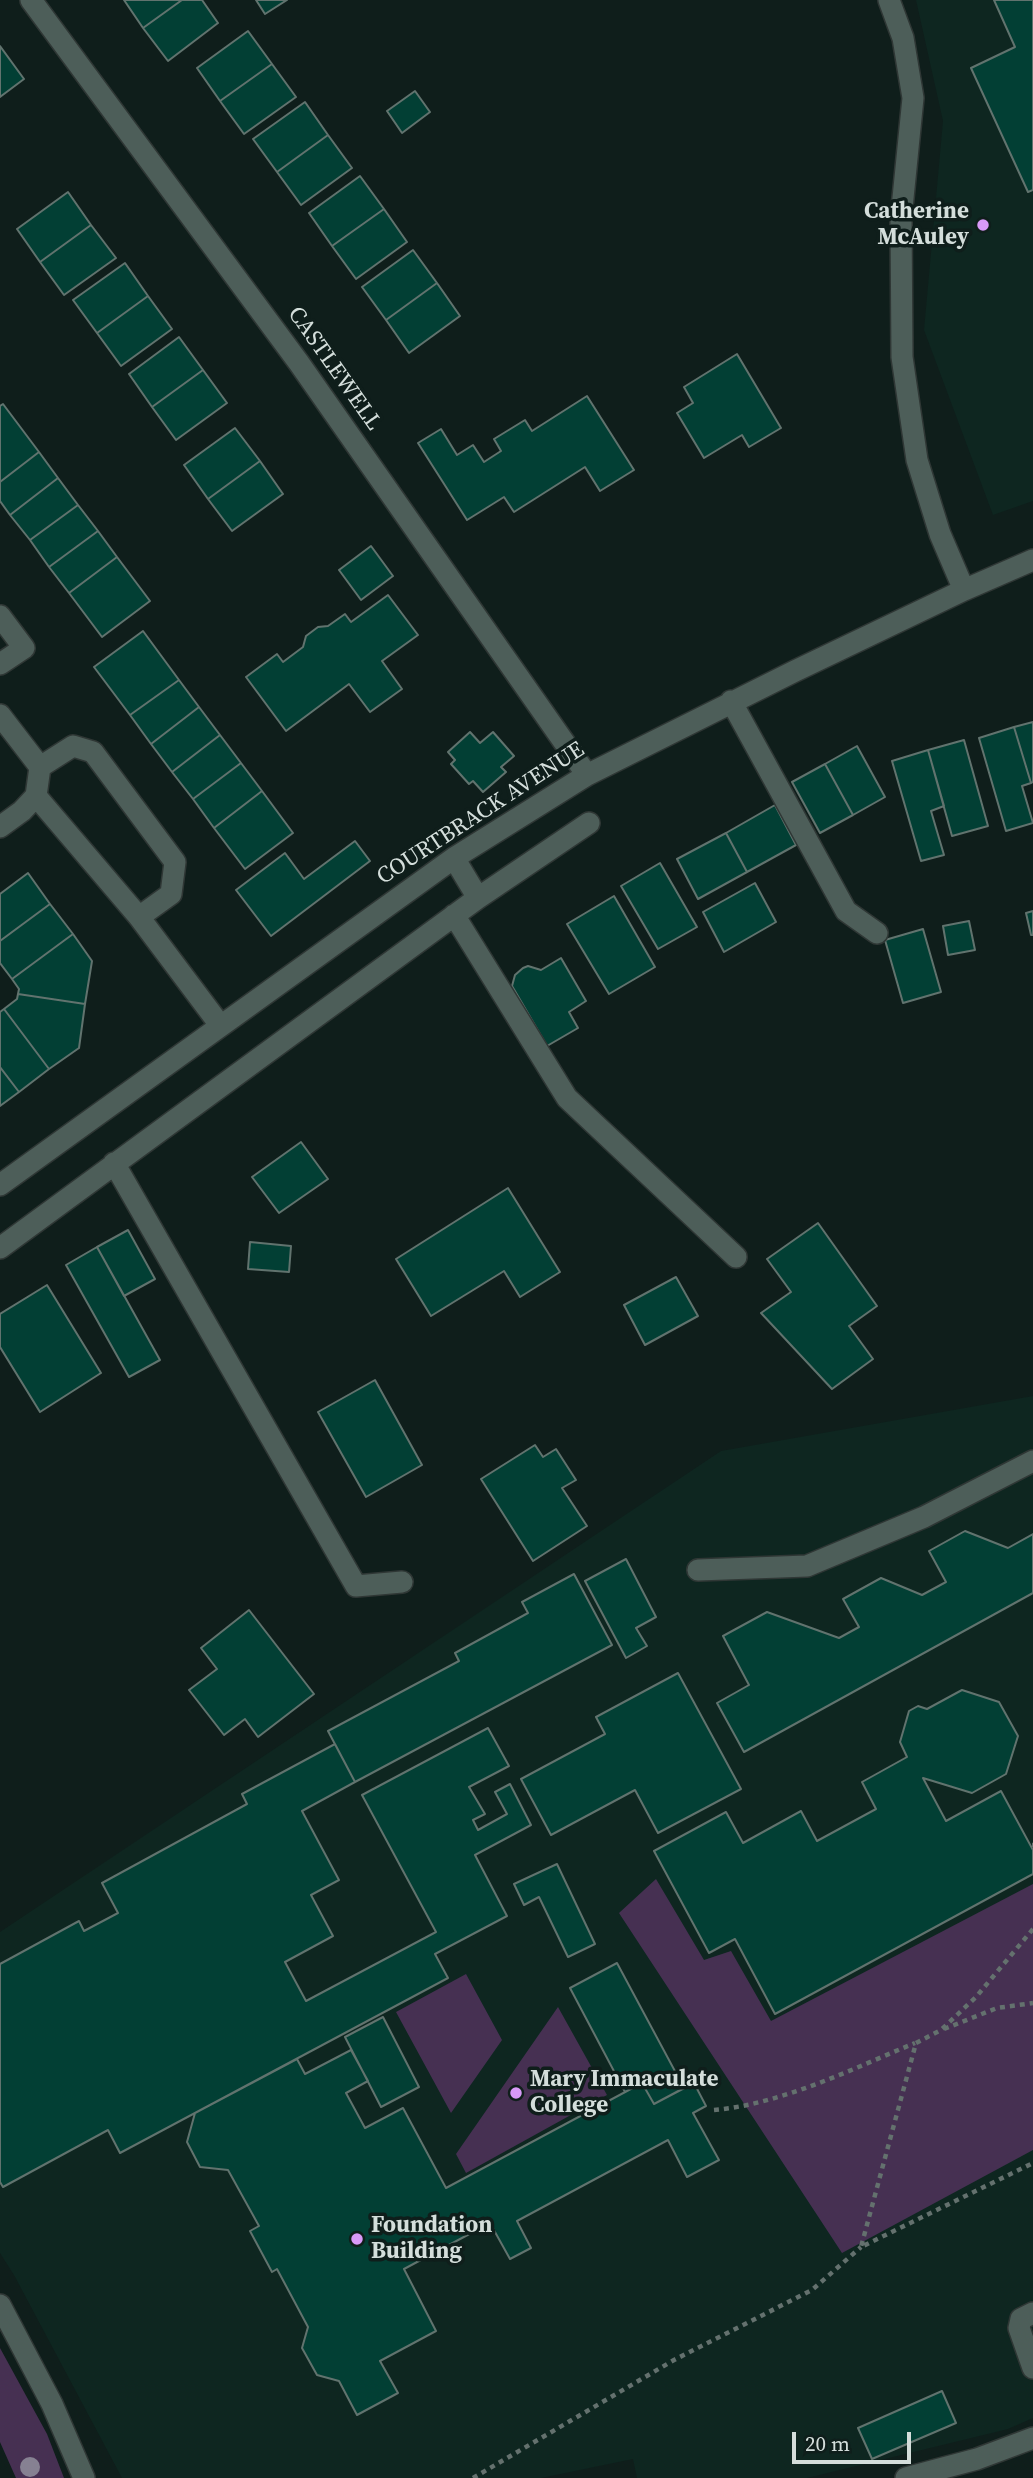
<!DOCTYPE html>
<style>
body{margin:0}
#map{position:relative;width:1033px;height:2478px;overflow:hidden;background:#0f1e1b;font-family:"Source Serif 4",serif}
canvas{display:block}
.scale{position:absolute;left:792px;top:2432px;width:119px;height:32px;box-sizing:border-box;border:4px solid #d4dedb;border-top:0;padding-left:9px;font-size:21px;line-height:24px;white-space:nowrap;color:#d4dedb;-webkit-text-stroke:5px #0f1e1b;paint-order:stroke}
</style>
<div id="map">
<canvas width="1033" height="2478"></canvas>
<div class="scale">20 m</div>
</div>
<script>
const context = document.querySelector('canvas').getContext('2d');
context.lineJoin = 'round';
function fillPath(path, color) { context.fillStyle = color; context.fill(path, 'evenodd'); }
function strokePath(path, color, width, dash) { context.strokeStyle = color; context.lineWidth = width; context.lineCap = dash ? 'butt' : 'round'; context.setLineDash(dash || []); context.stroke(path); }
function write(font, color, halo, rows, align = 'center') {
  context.font = font + ' "Source Serif 4",serif'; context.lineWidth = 7; context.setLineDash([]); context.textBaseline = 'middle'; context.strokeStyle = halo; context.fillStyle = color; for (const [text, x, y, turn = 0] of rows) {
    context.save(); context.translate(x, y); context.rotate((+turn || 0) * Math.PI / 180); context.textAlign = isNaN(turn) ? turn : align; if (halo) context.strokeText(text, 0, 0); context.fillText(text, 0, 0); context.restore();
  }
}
const built = new Path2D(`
 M916,0H1033V501L993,515L924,330L943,121Z
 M1033,1396V2418L1008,2429L807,2478H637L633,2459L541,2478H122L14,2275L0,2253V1932L721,1451Z`);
const green = new Path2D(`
 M656,1879L704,1960L731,1951L771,2021L1033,1884V2150L842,2253L619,1913Z
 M466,1974L502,2040L451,2113L396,2012Z
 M558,2007L607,2095L466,2173L456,2154Z
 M0,2348L47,2434L64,2478H16L0,2442Z`);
const building = new Path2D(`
 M124,0H182L143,28Z
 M182,0H202L218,23L168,61L143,28Z
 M256,0H287L265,14Z
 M994,0H1033V190L1028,192L971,68L1015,47Z
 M248,31L272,64L220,101L197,68Z
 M0,46L24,79L0,97Z
 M272,64L296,97L244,134L220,101Z
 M415,91L430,112L402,133L387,111Z
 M305,102L328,135L277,172L253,139Z
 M328,135L352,168L301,205L277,172Z
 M360,176L384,209L332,246L309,213Z
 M68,192L91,225L40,262L17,229Z
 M384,209L407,242L356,279L332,246Z
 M91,225L116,258L64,295L40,262Z
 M413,250L437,283L386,320L362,287Z
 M125,263L148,296L97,333L73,300Z
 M437,283L460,316L409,353L386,320Z
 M148,296L172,329L121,366L97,333Z
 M179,337L203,370L152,407L129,374Z
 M737,354L781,428L749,447L742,435L704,458L677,413L693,403L684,387Z
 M203,370L227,403L176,440L152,407Z
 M587,396L634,470L600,491L585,467L514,512L504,497L467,520L418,443L441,429L457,455L473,445L484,462L501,451L494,439L525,420L532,431Z
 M3,404L39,452L0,482V406Z
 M235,428L260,461L208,499L184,465Z
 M39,452L58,478L10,515L0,501V482Z
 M260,461L283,494L232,531L208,499Z
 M58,478L78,505L30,540L10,515Z
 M78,505L98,531L49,567L30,540Z
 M98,531L117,557L69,593L49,567Z
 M371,546L393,576L361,600L339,570Z
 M117,557L150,601L102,637L69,593Z
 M388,595L418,635L382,661L402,689L370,712L349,684L286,731L246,677L277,654L283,662L303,647L306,636L318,627L328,626L345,614L351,622Z
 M143,631L179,680L130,715L94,667Z
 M179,680L199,707L151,744L130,715Z
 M199,707L220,735L172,772L151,744Z
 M1033,722V782L1031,783L1014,727Z
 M1014,727L1031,783L1022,786L1033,823L1006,831L979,738Z
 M470,732L480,743L493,732L514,756L501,767L506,772L483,792L473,781L469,784L451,764L455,760L448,752Z
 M220,735L241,763L193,799L172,772Z
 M964,740L988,826L952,836L928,750Z
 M857,746L885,797L853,815L825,764Z
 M928,750L944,806L931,811L944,855L921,861L892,761Z
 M241,763L262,791L214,828L193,799Z
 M825,764L853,815L820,833L792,782Z
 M262,791L293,833L245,869L214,828Z
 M775,805L796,845L747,872L726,833Z
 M726,833L747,872L698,899L677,859Z
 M355,841L370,861L271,936L236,890L285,853L304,879Z
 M660,863L697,927L658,949L621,886Z
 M28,873L50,904L0,941V894Z
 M755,883L776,922L724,952L703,912Z
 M614,896L655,967L609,994L567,924Z
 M50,904L73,934L12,979L0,963V941Z
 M1033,911V935H1031L1026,913Z
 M969,921L975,950L948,955L943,926Z
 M923,929L941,992L903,1003L885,940Z
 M73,934L92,961L85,1004L18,994L19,989L12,979Z
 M561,958L586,1001L569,1012L578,1028L547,1046L512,986L515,975L523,968L528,966L541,970Z
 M18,994L85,1004L79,1048L49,1069L4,1009L17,999Z
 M4,1009L49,1069L19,1092L0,1067V1012Z
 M0,1067L19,1092L0,1106Z
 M301,1142L328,1179L279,1213L252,1177Z
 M508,1188L560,1272L520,1297L504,1271L431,1316L396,1259Z
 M818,1223L877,1306L849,1326L873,1359L832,1389L761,1313L791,1292L767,1259Z
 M128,1230L155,1279L124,1296L97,1247Z
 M250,1242L291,1246L289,1272L248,1269Z
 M97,1247L160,1360L129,1377L66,1265Z
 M676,1277L698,1316L645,1345L624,1305Z
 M47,1285L101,1373L40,1412L0,1347V1314Z
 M375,1380L422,1465L366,1497L318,1412Z
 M535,1445L543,1457L556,1449L576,1480L562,1488L587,1526L533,1561L481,1479Z
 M965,1531L1008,1548L1033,1534V1593L744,1752L717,1703L749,1685L723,1636L767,1612L839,1638L859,1627L843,1599L881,1578L922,1595L946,1582L929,1551Z
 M626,1559L656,1617L636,1628L647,1646L626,1658L585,1581Z
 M574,1574L612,1645L355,1782L328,1731L459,1661L455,1653L528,1613L522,1602Z
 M249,1610L314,1694L258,1737L245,1719L224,1735L189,1690L217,1669L201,1648Z
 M678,1673L741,1789L658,1833L635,1790L551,1835L521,1779L605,1734L596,1717Z
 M962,1690L999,1702L1018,1736L1006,1774L972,1793L923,1778L946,1821L1001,1791L1033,1850V1874L775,2014L735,1939L709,1953L654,1851L726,1812L743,1843L801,1811L817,1841L876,1809L862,1782L907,1757L900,1742L909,1711L918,1706L927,1709Z
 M488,1728L509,1766L469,1787L485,1814L473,1820L478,1830L507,1814L495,1792L510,1784L531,1825L475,1855L507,1916L435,1954L448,1978L120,2153L108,2130L3,2187L0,2182V1964L79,1921L84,1931L118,1913L102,1883L247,1804L242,1794L335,1744L355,1782L302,1811L339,1880L311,1895L333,1936L285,1962L306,2001L436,1932L362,1795Z
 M557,1864L595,1944L568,1957L539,1897L524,1905L514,1884Z
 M617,1963L684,2088L654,2104L642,2083L625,2092L570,1988Z
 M383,2017L419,2087L381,2107L345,2037Z
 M351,2050L368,2081L346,2093L365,2128L403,2108L446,2188L642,2083L654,2104L694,2083L706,2106L693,2113L719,2160L687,2177L668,2140L517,2221L531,2248L510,2259L490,2223L404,2269L436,2331L380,2361L398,2393L357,2415L339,2381L317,2375L302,2348L308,2327L277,2269L272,2272L250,2231L259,2226L228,2170L200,2167L187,2142L195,2113L297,2059L305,2074Z
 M942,2391L956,2423L872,2459L858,2428Z`);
const path = new Path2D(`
 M1032,1845H1033
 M1033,1929L976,1997L941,2030L916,2043L861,2247L1033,2163
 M944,2029L997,2008L1033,2003
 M714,2110C782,2104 852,2069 915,2043
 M473,2478L674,2360L812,2290L861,2247`);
const minor = new Path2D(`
 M31,0L299,363L587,775
 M889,0L903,38L913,98L901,218L902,357L917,460L940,534L964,590
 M0,616L24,648L0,664
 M731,701L846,911L877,933
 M0,715L40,767L36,796L139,917L220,1025
 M40,767L73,746L93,752L175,862L171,894L139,917
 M0,827L22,811L36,796
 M454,858L478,898
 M454,915L567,1098L736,1257
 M114,1163L356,1586L402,1582
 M0,1185L454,858L587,775L795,671L964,590L1033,560
 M0,1248L478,898L589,823
 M698,1570L807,1566L924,1517L1033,1461
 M0,2305L52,2404L84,2478
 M1033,2313L1021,2319L1019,2328L1033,2368
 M906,2478L977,2459L1033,2438`);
const trees = [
 [30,2467]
];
const markers = [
 [983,225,7,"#d89af8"],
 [516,2093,7,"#d89af8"],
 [357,2239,7,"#d89af8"]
];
const poiNames = [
 ["Catherine",969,212,"right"],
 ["McAuley",969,238,"right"],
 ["Mary Immaculate",530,2080],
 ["College",530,2106],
 ["Foundation",371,2226],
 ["Building",371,2252]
];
const streetNames = [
 ["CASTLEWELL",334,369,55],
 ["COURTBRACK AVENUE",481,814,-33]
];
fillPath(built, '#0e2620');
fillPath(green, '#463052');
fillPath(building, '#023f34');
strokePath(building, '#61736e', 2);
strokePath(minor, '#2f3735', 24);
strokePath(path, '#64716e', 4.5, [5, 5]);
strokePath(minor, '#4d5e59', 21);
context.fillStyle = '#868192';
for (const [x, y] of trees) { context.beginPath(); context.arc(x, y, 10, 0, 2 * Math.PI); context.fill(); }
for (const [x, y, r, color] of markers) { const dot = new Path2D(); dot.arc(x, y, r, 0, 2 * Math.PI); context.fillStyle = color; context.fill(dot); strokePath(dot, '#0f1e1b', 2.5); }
write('bold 23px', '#d4dedb', '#0f1e1b', poiNames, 'left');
write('23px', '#d4dedb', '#0f1e1b', streetNames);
</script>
